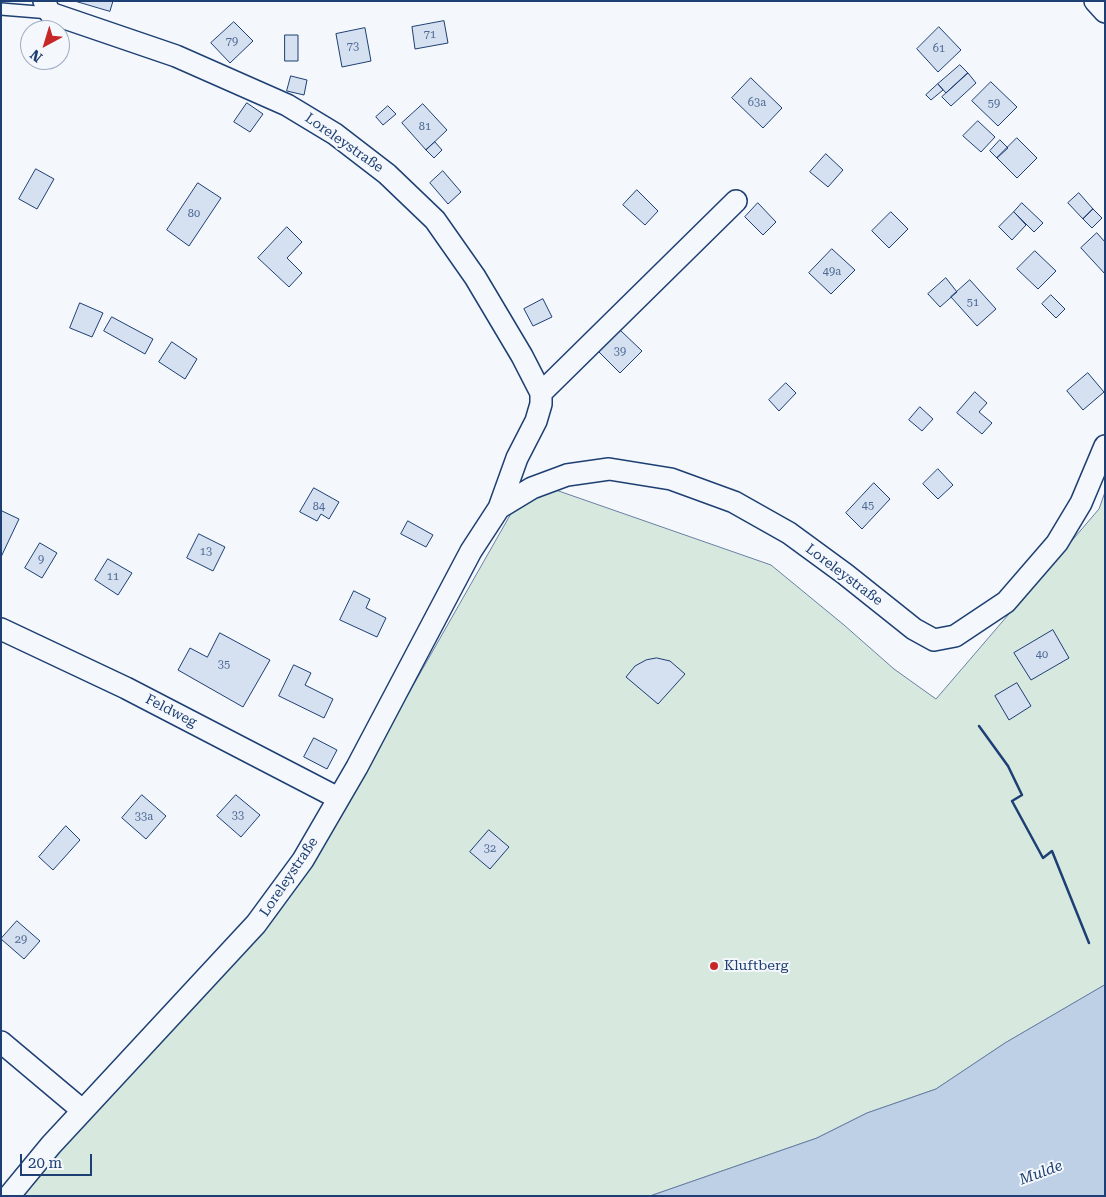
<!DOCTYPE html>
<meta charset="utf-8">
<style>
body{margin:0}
#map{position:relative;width:1106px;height:1197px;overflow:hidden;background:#f4f7fb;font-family:"Roboto Serif",serif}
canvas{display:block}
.frame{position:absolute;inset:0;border:2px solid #1d3f73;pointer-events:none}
.north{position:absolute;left:20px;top:20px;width:50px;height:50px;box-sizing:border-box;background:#f4f7fb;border:1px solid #9eadc5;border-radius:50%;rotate:219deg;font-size:14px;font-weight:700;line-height:20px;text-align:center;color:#1d3f73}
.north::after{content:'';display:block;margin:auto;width:18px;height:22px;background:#c62828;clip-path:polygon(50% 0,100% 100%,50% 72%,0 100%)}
.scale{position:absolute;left:20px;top:1154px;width:72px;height:22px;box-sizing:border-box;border:2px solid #1d3f73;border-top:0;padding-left:6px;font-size:15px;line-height:18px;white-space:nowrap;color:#1d3f73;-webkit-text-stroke:4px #f4f7fb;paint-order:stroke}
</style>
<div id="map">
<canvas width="1106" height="1197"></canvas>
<div class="frame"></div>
<div class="north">N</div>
<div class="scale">20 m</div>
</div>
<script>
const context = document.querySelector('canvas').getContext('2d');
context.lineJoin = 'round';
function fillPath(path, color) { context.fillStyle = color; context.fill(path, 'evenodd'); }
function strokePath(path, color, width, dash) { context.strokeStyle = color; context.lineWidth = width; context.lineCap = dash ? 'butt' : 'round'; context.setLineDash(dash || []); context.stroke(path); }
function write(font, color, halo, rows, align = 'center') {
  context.font = font + ' "Roboto Serif",serif'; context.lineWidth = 4; context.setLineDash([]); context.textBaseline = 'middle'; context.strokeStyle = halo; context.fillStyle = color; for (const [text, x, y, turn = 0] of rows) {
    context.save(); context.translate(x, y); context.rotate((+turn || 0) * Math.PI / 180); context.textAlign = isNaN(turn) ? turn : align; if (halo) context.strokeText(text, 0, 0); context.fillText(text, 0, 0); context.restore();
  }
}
const green = new Path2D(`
 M530,481L771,565L844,625L894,669L936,699L1099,509L1105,492V985L1005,1043L936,1089L867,1113L817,1138L650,1196H7L333,826Z`);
const water = new Path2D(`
 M1105,985V1196H650L817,1138L867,1113L936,1089L1005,1043Z`);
const building = new Path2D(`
 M75,1H113L110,11Z
 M444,21L448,43L415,49L412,27Z
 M234,22L253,41L230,63L211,43Z
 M939,27L961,50L938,72L917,49Z
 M365,28L371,61L342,67L336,34Z
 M285,35H298V61H285Z
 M960,65L968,73L946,93L938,84Z
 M968,73L976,83L951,106L942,97Z
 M291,76L307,80L304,95L287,91Z
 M751,78L782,108L763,128L732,98Z
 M991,82L1017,107L998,126L972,101Z
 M938,84L943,90L931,100L926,95Z
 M247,103L263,114L250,132L234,122Z
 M423,104L447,130L426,150L402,123Z
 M388,106L396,114L383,125L376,117Z
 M978,121L995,137L981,152L963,136Z
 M1017,138L1037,158L1017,178L997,158Z
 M1000,140L1008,148L997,158L990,151Z
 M435,142L442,150L434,158L426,150Z
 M826,154L843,170L828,187L810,172Z
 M36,169L54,179L37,209L19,199Z
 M443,171L461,192L448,204L430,183Z
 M198,183L221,198L189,246L167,230Z
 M637,190L658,211L645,225L623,205Z
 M1079,193L1093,209L1083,219L1068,203Z
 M758,203L776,222L763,235L745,217Z
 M1022,203L1043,223L1034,232L1014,212Z
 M1093,209L1102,218L1092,228L1083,219Z
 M891,212L908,229L889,248L872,231Z
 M1014,212L1026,225L1012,240L999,227Z
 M287,227L302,242L287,258L302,273L289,287L258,258Z
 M1097,233L1105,242V274L1081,248Z
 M832,249L855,270L831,294L809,273Z
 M1035,251L1056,271L1038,289L1017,269Z
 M946,278L957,292L940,307L928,294Z
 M970,280L996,309L977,326L951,297Z
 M1051,295L1065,309L1056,318L1042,304Z
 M543,299L552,317L533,326L524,309Z
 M80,303L103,313L92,337L70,328Z
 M112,317L153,339L145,354L104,331Z
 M620,330L642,351L620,373L599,352Z
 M172,342L197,359L185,379L159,362Z
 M1088,373L1104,392L1083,410L1067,391Z
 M786,383L796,393L779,411L769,400Z
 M975,392L987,403L979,412L992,423L982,434L957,413Z
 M920,407L933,419L922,431L909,420Z
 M938,469L953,485L938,499L923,484Z
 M874,483L890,499L862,529L846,513Z
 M314,488L339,502L329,519L321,514L317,521L300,512Z
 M2,511L19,519L1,557V513Z
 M408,521L433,535L426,547L401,534Z
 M199,534L225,547L213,571L187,558Z
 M40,543L57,553L42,578L25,568Z
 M108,559L132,573L118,595L95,580Z
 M354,591L370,599L366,608L386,618L377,637L340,620Z
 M1053,630L1069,658L1031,680L1014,653Z
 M220,633L270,660L243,707L178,670L190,648L207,657Z
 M657,658L670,661L685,674L658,704L626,677L635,666L646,660Z
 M294,665L311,673L305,685L333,699L324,718L279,696Z
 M1017,683L1031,706L1009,720L995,696Z
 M314,738L337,750L327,769L304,757Z
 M142,795L166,816L146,839L122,818Z
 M236,795L260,815L241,837L217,816Z
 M66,826L80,840L53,870L39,857Z
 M489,830L509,847L490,869L470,852Z
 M17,921L40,941L24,959L1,939Z`);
const service = new Path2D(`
 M1,9L50,13`);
const minor = new Path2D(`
 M1095,1L1105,12
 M541,393L736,201
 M499,508L532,488L567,475L609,469L671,479L734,502L789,533L845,574L914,629L934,640L955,636L1006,602L1057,543L1081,503L1105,446
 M1,629L126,688L338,798
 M1,1042L82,1110
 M9,1196L51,1145L256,924L303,860L357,767L471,551L499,508L517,458L536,421L541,404V393L522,356L475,277L435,220L387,174L335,134L287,105L176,56L50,13L44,1`);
const wall = new Path2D(`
 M979,726L1008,766L1022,795L1012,801L1043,858L1052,851L1089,943`);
const markers = [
 [714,966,5,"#c62828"]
];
const numberNames = [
 ["71",430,35],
 ["79",232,42],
 ["73",353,47],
 ["61",939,49],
 ["63a",757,103],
 ["59",994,104],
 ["81",425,127],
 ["80",194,214],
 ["49a",832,272],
 ["51",973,303],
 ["39",620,352],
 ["45",868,506],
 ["84",319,507],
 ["13",206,552],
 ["9",41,560],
 ["11",113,577],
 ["40",1042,655],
 ["35",224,665],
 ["33",238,816],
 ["33a",144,817],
 ["32",490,849],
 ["29",21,940]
];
const streetNames = [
 ["Loreleystraße",344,143,35],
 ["Loreleystraße",844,575,37],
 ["Feldweg",171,711,27],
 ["Loreleystraße",289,877,-56]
];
const poiNames = [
 ["Kluftberg",724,966]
];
const waterNames = [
 ["Mulde",1041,1173,-20]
];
fillPath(green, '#d7e8df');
strokePath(green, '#687fa3', 1);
fillPath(water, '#bed0e5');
strokePath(water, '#687fa3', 1);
fillPath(building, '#d5e0f0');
strokePath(building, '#1d3f73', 1);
strokePath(service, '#1d3f73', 14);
strokePath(minor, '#1d3f73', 24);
strokePath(service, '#f4f7fb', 11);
strokePath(minor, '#f4f7fb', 21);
strokePath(wall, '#1d3f73', 2.5);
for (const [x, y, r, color] of markers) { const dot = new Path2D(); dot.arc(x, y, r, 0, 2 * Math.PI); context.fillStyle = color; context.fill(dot); strokePath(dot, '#f4f7fb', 2); }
write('11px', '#4b6792', null, numberNames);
write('14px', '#1d3f73', '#f4f7fb', streetNames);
write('14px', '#1d3f73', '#f4f7fb', poiNames, 'left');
write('italic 15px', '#1d3f73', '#f4f7fb', waterNames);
</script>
